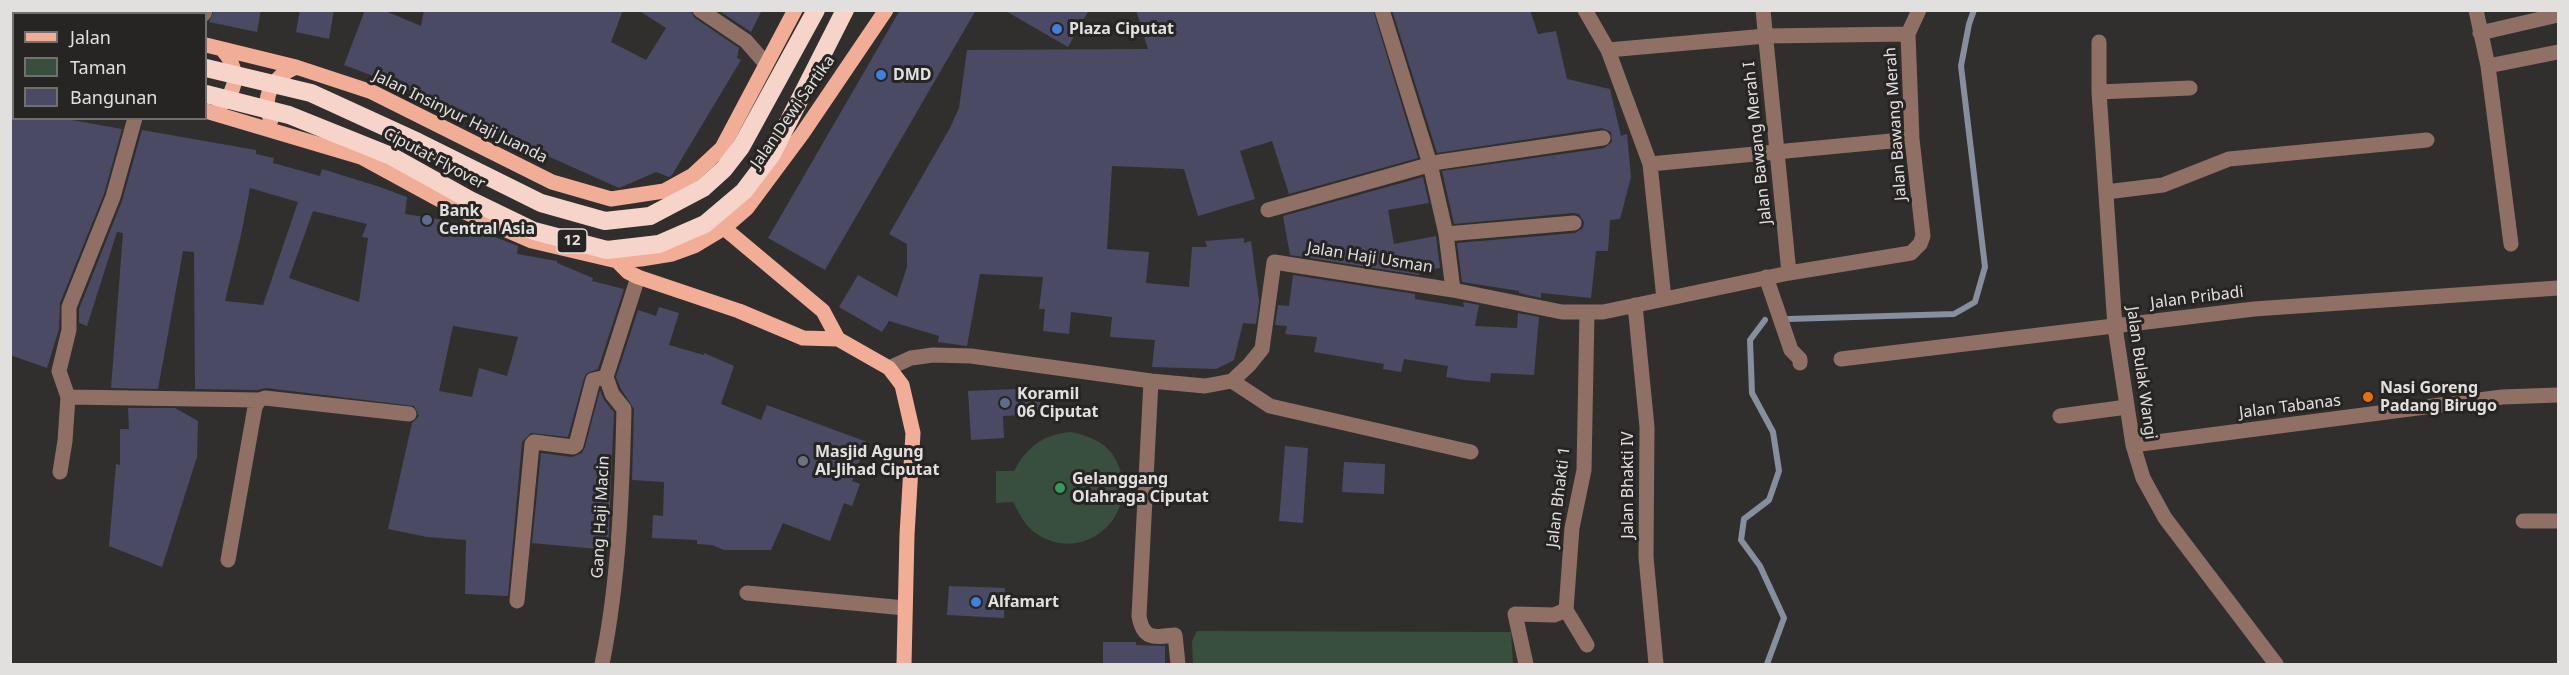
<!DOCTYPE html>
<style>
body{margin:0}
#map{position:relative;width:2569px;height:675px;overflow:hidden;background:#302f2d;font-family:"Noto Sans",sans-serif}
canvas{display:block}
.frame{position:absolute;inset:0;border:12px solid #e1e0df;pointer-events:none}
.legend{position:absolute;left:12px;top:12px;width:195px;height:108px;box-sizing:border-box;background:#262523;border:2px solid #71706e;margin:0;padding:8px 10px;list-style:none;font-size:18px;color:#e1e0df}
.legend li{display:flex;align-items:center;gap:12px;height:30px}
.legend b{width:30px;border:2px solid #71706e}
</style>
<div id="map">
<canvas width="2569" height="675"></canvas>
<div class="frame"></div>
<ul class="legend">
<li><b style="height:8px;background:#f2ad97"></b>Jalan</li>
<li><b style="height:16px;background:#384f3d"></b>Taman</li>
<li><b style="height:16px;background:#4b4a64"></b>Bangunan</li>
</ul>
</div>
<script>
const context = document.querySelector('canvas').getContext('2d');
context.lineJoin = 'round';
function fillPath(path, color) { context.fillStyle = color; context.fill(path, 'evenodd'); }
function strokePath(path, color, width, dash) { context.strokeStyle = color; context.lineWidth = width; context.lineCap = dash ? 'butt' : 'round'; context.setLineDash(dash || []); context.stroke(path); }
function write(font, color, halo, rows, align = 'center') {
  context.font = font + ' "Noto Sans",sans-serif'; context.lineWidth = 6; context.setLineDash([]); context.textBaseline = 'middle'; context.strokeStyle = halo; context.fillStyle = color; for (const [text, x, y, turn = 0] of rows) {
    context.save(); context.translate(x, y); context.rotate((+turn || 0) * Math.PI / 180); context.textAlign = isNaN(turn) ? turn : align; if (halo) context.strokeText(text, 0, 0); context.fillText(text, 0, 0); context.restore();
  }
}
const green = new Path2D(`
 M1070,432C1089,435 1107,443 1116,460C1144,514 1083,568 1034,532C1024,524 1019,513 1013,502L996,503V471H1014C1027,447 1042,435 1070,432Z
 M1197,631L1511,632L1513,664H1193L1192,641Z`);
const stream = new Path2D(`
 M1788,319L1954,314L1975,302L1985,267L1961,66L1969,24L1974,10
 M1765,320L1750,340L1752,393L1773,432L1779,471L1769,500L1744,519L1741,540L1760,566L1784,618L1767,664`);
const building = new Path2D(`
 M214,10H261L257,32L209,22Z
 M300,10H334L329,39L296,32Z
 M365,10H383L421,26L424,10H623L611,42L646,60L666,28L638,10H690L695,18L739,48L737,58L741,60L672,175L669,177L656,172L619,188L483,127L440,101L344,65Z
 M718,10H762L751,32Z
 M900,10H976L825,270L768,238Z
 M1004,10H1089L1068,47Z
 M1136,10H1373L1418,158L1289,194L1272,141L1240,151L1255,199L1198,216L1184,169L1112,166L1107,249L1149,252L1146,283L1189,287L1192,247H1207L1205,241L1244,238V243L1251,241L1259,301L1256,324L1243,323L1234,360L1216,369L1152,367L1155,340L1110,337L1112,317L1071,312L1069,334L1043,331L1045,309H1039L1043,277L980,274L967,346L938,342L939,336L889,321L882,332L839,307L858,275L897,297L907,267V244L889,234L950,128L959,108L967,50L1148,49Z
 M1392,10H1530L1538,34L1556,31L1567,79L1610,89L1621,136L1627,134L1631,177L1620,219L1610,220L1608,251H1596L1591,298L1541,293V298L1519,293V291L1462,282L1457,243L1575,233L1583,228L1584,222L1579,214L1573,213L1454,224L1442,171L1604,148L1612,142L1611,132L1602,128L1437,153Z
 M10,118H61L122,129L104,194L60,303L59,329L47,368L10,355Z
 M142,130L256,150V154L274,158L273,163L320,176L322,169L377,186L407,197L405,214L456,222L518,246L517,254L557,261V263L593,278L592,281L624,289L598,369L587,373L584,378L568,437L531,433L522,442L508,596L465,594L466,540L427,537L388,529L412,423L419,416L414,406L266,388L257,390L195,389L194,252L183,251L158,389L111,388L123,233L117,232L87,326L79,323V309L122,201ZM250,188L298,202L263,305L225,301L241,235ZM313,211L367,224L362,237L368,238L359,302L289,278ZM453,326L518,337L507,376L479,368L472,397L439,391Z
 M1423,177L1429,203L1388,210L1394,244L1436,236L1440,268L1420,271L1419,275L1290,255L1283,216Z
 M1293,275L1415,294V299L1464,307L1463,302L1479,305L1475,326L1517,328L1518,313L1539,317L1534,375L1491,373L1490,382L1464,380L1446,377L1448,366L1404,359L1401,372L1383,369L1384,364L1314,352L1317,337L1285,334L1287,326L1275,325L1278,305L1289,306Z
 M659,307L679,313L669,345L704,355V353L734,366L721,404L761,420L767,405L867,442L852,481L860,484L852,506L844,503L830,541L783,523L771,550H724L712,545L697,544V540L652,538L653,515L663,516L664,482L632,480L634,409L621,389L616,377L638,310L656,316Z
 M1039,388L1041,414L1003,416L1004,438L971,440L968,391Z
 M600,390L604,400L614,412L608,550L532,543L541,453L572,457L582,453L585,447Z
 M128,408H175L198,421L197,457L162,567L109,546L116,464L120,465V429H129Z
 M1285,446L1308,448L1303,523L1279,521Z
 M1344,462L1385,464L1384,494L1342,492Z
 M949,586L1005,588L1004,618L947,615Z
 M1103,642H1136V645L1165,646V664H1103Z`);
const minor = new Path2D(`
 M700,10L746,41L766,64
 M1382,10L1430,164L1446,234L1453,290
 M1585,10L1608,50L1650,164L1664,299
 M1763,10L1789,273
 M2476,10L2488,66L2511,244
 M204,14L205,10
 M2480,33L2558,15
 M2099,42V92L2115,327L2133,445L2143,478L2165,518L2276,664
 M1608,50L1766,36L1908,34
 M2488,66L2558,52
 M2099,92L2190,88
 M1650,164L1912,139
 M2106,192L2163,185L2229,159L2427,140
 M1268,210L1439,162L1603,138
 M1446,234L1574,223
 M1766,277L1791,350L1800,359V363
 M1635,305L1647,427L1646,557L1656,664
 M1841,359L2254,309L2558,288
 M889,368L911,358L933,355L971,356L1151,381L1205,386L1232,381L1249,365L1262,349L1274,262L1453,290L1562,312H1603L1789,273L1911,253L1920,244L1923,236L1912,139L1908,34L1919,10
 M1151,381L1139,616C1143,641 1156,637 1175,635L1178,664
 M1232,381L1270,406L1471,452
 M68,397L59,371L69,330V307L113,197L135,118
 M2060,416L2127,407
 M2133,445L2502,397L2558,395
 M60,472L65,441L68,397L259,400
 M2523,521H2558
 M228,560L255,407L259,400L265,398L409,414
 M747,593L905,608
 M517,601L532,444L534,442L573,447L576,445L593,380L606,377L638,277
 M1587,645L1566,610L1572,528L1584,470L1587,312
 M602,664C619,580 622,495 624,409L612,394L606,377
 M1526,664L1515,614L1554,615L1566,610`);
const major = new Path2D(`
 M10,15L14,16
 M206,45L296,67L372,92L552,182L611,199L664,191L693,175L722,148L795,10
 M10,77H14
 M221,105C239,88 239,68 222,49
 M206,111L361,157L449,205L532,241L617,261L641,259L672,254L694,246L724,228L747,208L802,134L886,10
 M271,120C260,96 274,76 296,67
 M724,228L823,311L838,339
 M617,261L628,272L638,277L739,311L803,338L838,339L889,368L902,385L913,433L907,535L904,664`);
const highway = new Path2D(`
 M10,33H14
 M10,60L14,61`);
const highwayBridge = new Path2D(`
 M206,68L311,93L418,142L541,203L605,221L650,216L703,188L724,169L741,147L816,10
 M206,94L289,115L391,156L470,200L534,231L607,250L659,244L705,224L744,191L772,154L845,10`);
const markers = [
 [1057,29,6,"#3f7fe0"],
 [881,75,6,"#3f7fe0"],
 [427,220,6,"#5c6f8a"],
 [2368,397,6,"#e8710a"],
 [1005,403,6,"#5c6f8a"],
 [803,461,6,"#6b7280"],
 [1060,488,6,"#2e9e5b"],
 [976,602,6,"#3f7fe0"]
];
const shields = [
 [572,241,30]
];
const shieldNames = [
 ["12",572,241]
];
const poiNames = [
 ["Plaza Ciputat",1069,29],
 ["DMD",893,75],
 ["Bank",439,211],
 ["Central Asia",439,229],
 ["Nasi Goreng",2380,388],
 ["Padang Birugo",2380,406],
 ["Koramil",1017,394],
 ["06 Ciputat",1017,412],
 ["Masjid Agung",815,452],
 ["Al-Jihad Ciputat",815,470],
 ["Gelanggang",1072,479],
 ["Olahraga Ciputat",1072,497],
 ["Alfamart",988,602]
];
const streetNames = [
 ["Jalan Dewi Sartika",793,112,-55],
 ["Jalan Insinyur Haji Juanda",460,117,26],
 ["Jalan Bawang Merah",1896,124,-94],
 ["Jalan Bawang Merah I",1758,143,-96],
 ["Ciputat Flyover",434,159,28],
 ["Jalan Haji Usman",1370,258,9],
 ["Jalan Pribadi",2197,298,-7],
 ["Jalan Bulak Wangi",2141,373,82],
 ["Jalan Tabanas",2290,407,-7],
 ["Jalan Bhakti IV",1628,485,-90],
 ["Jalan Bhakti 1",1559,497,-83],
 ["Gang Haji Macin",601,517,-87]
];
fillPath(green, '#384f3d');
strokePath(stream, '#858f9f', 6);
fillPath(building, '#4b4a64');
strokePath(minor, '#906f64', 15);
strokePath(major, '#f2ad97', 15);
strokePath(highway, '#f6d4c9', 18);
strokePath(highwayBridge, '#f6d4c9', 18);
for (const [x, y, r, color] of markers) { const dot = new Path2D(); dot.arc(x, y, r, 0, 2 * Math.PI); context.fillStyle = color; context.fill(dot); strokePath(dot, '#262523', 2); }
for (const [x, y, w] of shields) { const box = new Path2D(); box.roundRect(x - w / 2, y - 12, w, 24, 4.5); context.fillStyle = '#262523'; context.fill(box); strokePath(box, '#e1e0df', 1.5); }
write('bold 15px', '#e1e0df', null, shieldNames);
write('bold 16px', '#e1e0df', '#262523', poiNames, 'left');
write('16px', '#e1e0df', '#262523', streetNames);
</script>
